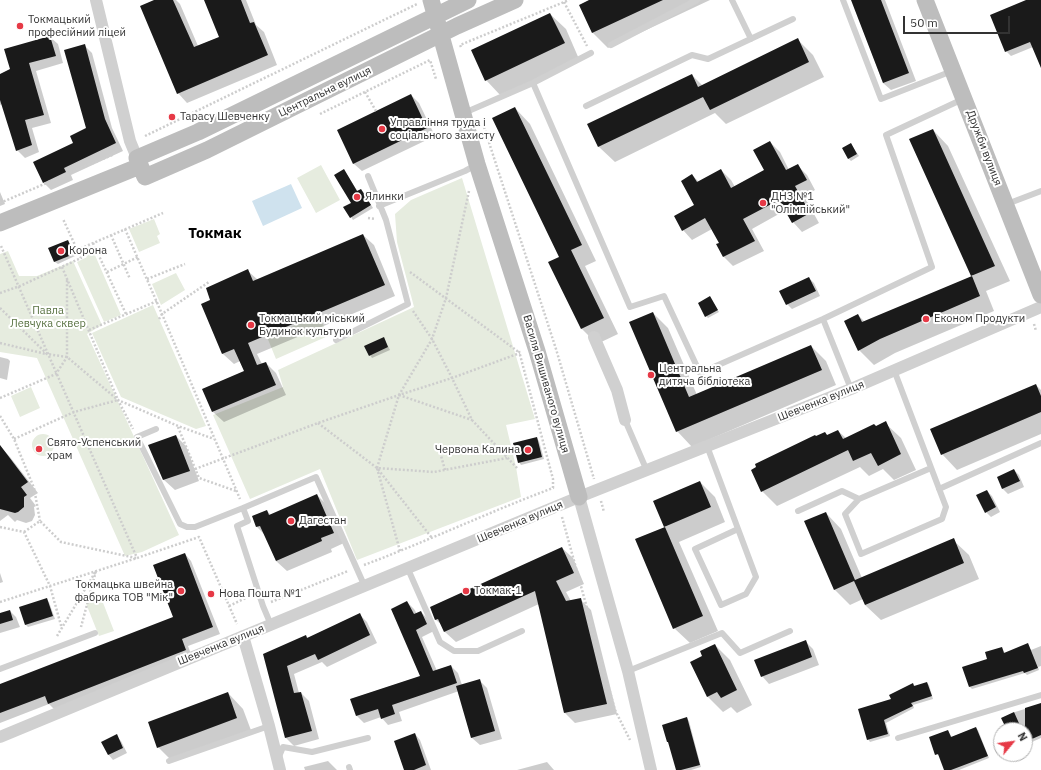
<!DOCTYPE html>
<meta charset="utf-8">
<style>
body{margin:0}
#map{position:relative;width:1041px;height:770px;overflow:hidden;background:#fff;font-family:"IBM Plex Sans",sans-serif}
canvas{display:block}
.north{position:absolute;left:993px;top:722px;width:40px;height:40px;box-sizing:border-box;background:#fff;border:1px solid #adadad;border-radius:50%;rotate:61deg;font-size:11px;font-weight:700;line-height:16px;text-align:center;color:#333}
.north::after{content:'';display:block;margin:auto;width:14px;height:18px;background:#e63946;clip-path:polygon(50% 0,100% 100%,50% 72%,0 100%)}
.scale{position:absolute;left:903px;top:16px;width:107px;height:18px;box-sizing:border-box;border:2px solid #333;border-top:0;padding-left:5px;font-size:12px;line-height:14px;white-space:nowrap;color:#333;-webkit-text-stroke:3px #fff;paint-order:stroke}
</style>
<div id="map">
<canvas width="1041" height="770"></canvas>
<div class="north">N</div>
<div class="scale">50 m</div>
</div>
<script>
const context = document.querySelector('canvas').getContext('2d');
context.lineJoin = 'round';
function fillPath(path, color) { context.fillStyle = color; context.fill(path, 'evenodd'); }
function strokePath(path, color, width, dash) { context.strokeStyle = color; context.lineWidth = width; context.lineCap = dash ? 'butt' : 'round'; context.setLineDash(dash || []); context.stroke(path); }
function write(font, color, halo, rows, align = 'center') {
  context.font = font + ' "IBM Plex Sans",sans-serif'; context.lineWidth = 4; context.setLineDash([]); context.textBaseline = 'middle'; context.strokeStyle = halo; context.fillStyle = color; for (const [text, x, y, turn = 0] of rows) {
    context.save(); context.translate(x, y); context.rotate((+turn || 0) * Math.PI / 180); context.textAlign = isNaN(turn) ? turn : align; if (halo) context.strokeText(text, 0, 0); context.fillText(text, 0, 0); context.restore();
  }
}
const green = new Path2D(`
 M321,165L340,200L316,213L297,178Z
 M462,178L535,419L506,425L516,467L521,497L357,560L320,469L250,499L213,415L283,387L278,370L414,307L397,242L395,214L411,200Z
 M154,219L160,234L157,236L160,243L139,252L129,229Z
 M91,246L121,315L104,322L77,262L87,257L83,249Z
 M8,251L19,276H37L73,261L102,325L87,334L179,535L142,552L125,556L37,358L0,352V254Z
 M176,273L185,290L161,305L152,284Z
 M153,305L206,426L196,429L121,397L92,333Z
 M319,315L328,336L276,359L267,337Z
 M31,387L40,408L20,417L11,396Z
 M32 445a11 11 0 1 1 22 0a11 11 0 1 1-22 0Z
 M100,595L114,631L99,636L85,601Z`);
const water = new Path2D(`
 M291,184L302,208L263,226L252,201Z`);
const shadow = new Path2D(`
 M157,0H176L180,4L198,46L220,37L205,0H246L256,25L264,32L277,65L187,103L178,93Z
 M591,0H710L608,48L593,33L580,5Z
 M852,0H885L916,81L891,90L883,83Z
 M1029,0H1041V67L1033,47L1011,56L1006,51Z
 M550,14L566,29L579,59L501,96L486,80Z
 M50,37L58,44L63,63L36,71L51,123L32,128L39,152L25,158L17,150L2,104L0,105V75L12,70Z
 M798,40L813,55L824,77L726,124L715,113L615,162L599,147L589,125L692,75L703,86Z
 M85,46L92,53L112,128L123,151L71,175L73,180L51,190L44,183L87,129Z
 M411,95L419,103L435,136L362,171L354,164L338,131Z
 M515,108L530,124L596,261L585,266L618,334L597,344L582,329L550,262L561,257Z
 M933,130L948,146L1010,281L986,291L994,311L895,353L874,365L859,350L858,315L865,322L973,276Z
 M770,142L780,152L789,170L797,165L807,175L815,190L804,196L819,223L802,232L793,222L786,210L752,229L764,251L733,266L724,257L717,245L720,243L712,229L692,240L683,230L696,205L692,175L699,182L721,170L731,180L735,187L765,170Z
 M851,144L859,156L851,161L848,158Z
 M344,170L358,192L361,190L363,192L373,208L353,220L345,208L352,203Z
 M0,192L5,204L0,206Z
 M363,235L374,245L395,296L257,354L262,364L266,363L276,373L286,395L224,422L213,412L245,372L240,361L234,364L223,354L202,304L212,300L248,271L258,280Z
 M67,241L75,256L58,264L55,262L50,249Z
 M809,278L814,283L820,296L792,309L787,304Z
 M710,298L719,312L708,318L706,316Z
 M653,313L668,328L697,395L811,346L826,361L836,385L692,447L677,431Z
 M384,338L390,350L372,358L365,347Z
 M0,357L8,359L10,361L7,380L0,378Z
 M1036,385L1041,390V434L957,470L942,454Z
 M885,423L901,438L916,470L894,480L883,469L869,476L860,467L777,506L762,491L816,437L825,433L828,436L838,431L846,438Z
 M176,436L186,446L199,481L175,490L164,480L150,445Z
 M537,438L539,441L544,459L521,465L519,462Z
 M0,446L10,457L38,493L30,498L36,506L34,507L35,515L32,521L26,523L17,520L15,522L8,515L0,521Z
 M1014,470L1019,475L1024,487L1008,494L1003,489L999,478Z
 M700,482L715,497L725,522L679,542L718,631L690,643L674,628L637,540L666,527L665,526Z
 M987,491L992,496L1000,512L991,517L986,512Z
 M317,495L328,506L344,543L331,549L332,552L287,571L276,561L265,535L257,527L253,517L267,511L271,515Z
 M826,513L841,529L862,578L953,540L969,555L979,579L881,620L865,605L863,599L850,605L834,589Z
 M562,548L573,558L584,584L566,592L571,601L580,599L591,610L617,714L575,723L565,713L539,604L456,642L445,632L443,626L436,620L431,608Z
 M185,554L191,561L220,634L188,646L192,657L55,710L49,704L0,723V685L175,617Z
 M0,573L3,582L0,583Z
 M47,600L49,602L55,619L28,627L26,625L21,608Z
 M407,602L414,609L417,614L421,612L428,619L434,631L422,637L437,671L451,666L458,673L462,685L479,680L487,688L502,739L480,745L472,738L459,691L399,712L402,721L388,725L381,717L364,723L357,716L351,699L421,676Z
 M10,611L16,617L20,627L0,633V614Z
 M359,614L367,622L377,643L327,667L322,662L294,674L299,693H301L309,701L319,739L294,746L286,738L264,655L306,636L308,638Z
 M806,642L813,649L819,665L769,684L762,676Z
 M715,645L730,660L752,705L737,713L731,707L723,712L707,696L704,656Z
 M1028,645L1031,650L1041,646V666L1038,667L1039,670L1027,675L1025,673L972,689L970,687L964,668L988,660L1002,648L1005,653Z
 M927,683L929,685L933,699L913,705L914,708L886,723L890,736L870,742L868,739L893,699L913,684L916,687Z
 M228,693L243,709L252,733L173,762L158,747Z
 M1041,704V738L1025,745V730H1008L1002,718L1015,712Z
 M687,718L689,721L701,767L691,770H677Z
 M976,728L978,730L989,758L959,770H945L940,756L936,754L948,731L952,737Z
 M415,734L420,740L431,770H405Z
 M116,736L121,741L127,753L113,760L108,754Z
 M328,761L337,770H305L304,767Z
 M547,762L554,770H517Z`);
const building = new Path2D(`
 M154,0H173L194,47L219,37L204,0H241L250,23L254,22L268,55L177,94L140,6Z
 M589,0H663L592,33L579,5Z
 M851,0H881L909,73L883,83Z
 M1026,0H1041V68L1030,42L1005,52L990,15Z
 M550,13L565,43L485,81L471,50Z
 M50,36L56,56L29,63L44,115L25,120L32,145L16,151L0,100V74L10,69L4,49Z
 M798,38L809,62L710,110L703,97L598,147L587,124L692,74L698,87Z
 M85,44L105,119L116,143L64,168L66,172L43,183L33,162L73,143L70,136L86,128L64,50Z
 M411,94L427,128L353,164L337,130Z
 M515,107L582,245L571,250L604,318L581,329L548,262L559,257L492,118Z
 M933,129L995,266L971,276L909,139Z
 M770,141L786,170L798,164L807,180L795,186L810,213L792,223L779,200L743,219L755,241L723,257L716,244L719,243L705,218L682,231L674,216L694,205L681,181L692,174L697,182L721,169L731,188L764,170L753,150Z
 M851,143L857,154L848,159L842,148Z
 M344,169L357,191L361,189L371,205L350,218L343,207L351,203L334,175Z
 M363,234L385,285L248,343L257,365L266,362L276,385L212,412L202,389L244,371L234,349L222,354L201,304L210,300L206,288L248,269L253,281Z
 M68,240L74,254L54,262L48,248Z
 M972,276L980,296L880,339L858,351L844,321L858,314L862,322Z
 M809,277L816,291L786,305L779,291Z
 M710,296L718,310L705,317L698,303Z
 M653,312L689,397L811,345L822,370L676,432L629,322Z
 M384,337L388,347L369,356L364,346Z
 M1036,384L1041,396V412L941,455L930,429Z
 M886,421L901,454L878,466L871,453L853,461L848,450L761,492L751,470L756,467L755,464L815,435L816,436L825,432L827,435L838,430L843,439L874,424L876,426Z
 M176,435L190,471L163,480L148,445Z
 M537,437L542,457L518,463L513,443Z
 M0,445L28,482L21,487L27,495L24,497V507L18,512L15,513L0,509Z
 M1014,469L1020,481L1002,489L997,477Z
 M700,481L711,507L664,527L653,501Z
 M987,490L996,507L985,513L976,495Z
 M317,494L334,533L321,538L322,541L276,561L260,526L256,527L252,516L267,510L269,515Z
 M826,512L855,580L954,538L964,563L865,605L854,581L834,590L804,521Z
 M665,527L703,616L673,629L635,539Z
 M562,547L574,573L556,581L566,601L581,598L607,704L564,713L535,591L444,632L438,619L435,620L430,607Z
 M185,553L213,627L182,639L186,650L48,704L45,696L0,713V684L173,617L153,565Z
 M47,598L53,616L25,625L19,607Z
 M407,601L414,614L421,611L427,624L416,630L433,671L451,665L457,683L392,705L395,714L381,719L378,709L356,716L350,699L420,676L391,609Z
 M10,610L13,620L0,624V613Z
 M360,613L370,635L318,660L315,654L287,666L294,693L301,692L312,731L285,738L263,654L306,635L307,638Z
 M806,640L812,657L761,677L754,660Z
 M1028,643L1038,668L1024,673L1023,671L969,687L962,667L987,659L985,652L1002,647L1004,653Z
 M715,644L737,690L721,698L717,692L707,697L690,662L702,656L700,651Z
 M480,679L495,731L471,738L456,686Z
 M927,682L932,696L911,703L913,706L884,720L888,734L867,740L858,709L891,699L889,695L913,683L914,686Z
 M228,692L237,718L157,748L148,722Z
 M1041,703V735L1025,742V708Z
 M1014,712L1022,730H1007L1001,718Z
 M687,717L700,765L681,770H676L668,742H667L662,725Z
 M976,727L988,756L951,770H944L938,754L935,755L929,737L948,730L951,737Z
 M415,733L426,765L414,770H404L394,741Z
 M117,734L123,748L108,755L101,742Z`);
const path = new Path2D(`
 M564,2L587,46
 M461,47L460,45L569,0
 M365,92L376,111
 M320,114L430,60L436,79
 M484,127L556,349L594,479
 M145,136L417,4
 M0,203L112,155L119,147
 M368,218L375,219
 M125,229L162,314L240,499
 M111,235L130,279
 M93,243L126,314
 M1,246L137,558
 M77,250L163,213
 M62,267L118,400L133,429
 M107,272L138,257
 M410,272L520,353
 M147,279L185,264
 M0,293L20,286L81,258L63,219
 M0,308L47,354L67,357L118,400L178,426L214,439
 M413,311L432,339L452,378L472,420L518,469
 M159,319L162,314L209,282
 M1034,324L1036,331
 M89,330L157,301
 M0,343L46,354
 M399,395L472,420
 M0,398L56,374L67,357V280
 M0,416L14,439L34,488L40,521
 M318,423L377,468L432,538
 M178,427L199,478L236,491
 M14,439L74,412L118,400
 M438,445L445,470
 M377,468L399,395L432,339L446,298L469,191
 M195,469L318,423L399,395L452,378L520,353
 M601,501L604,512
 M562,517L615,710L630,740
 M0,527L24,532L50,586L62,629
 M24,532L40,521L61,542L136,558
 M400,551L377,468L434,472L507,458
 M364,565C428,541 489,512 553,488V479L519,351
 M0,602L137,558L199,537L237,624
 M271,602L348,571
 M229,606L250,596
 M57,636L96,571L81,627`);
const lane = new Path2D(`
 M732,0L751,39
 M843,0L881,99L952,71
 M611,45L697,0
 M533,83L630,307L664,296L700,373L823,319L932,267L886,135L963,99
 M586,106L692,55L708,59L793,19
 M464,113L533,83L591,53
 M1007,204L1041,191
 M379,206L465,171L476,165
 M823,319L851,389
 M336,340L408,304L386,220L368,176
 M894,370L946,507L942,519L861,554L845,514L859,499L931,468
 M625,420L647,471
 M156,429L137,437L180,524L187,527H195L243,508L248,521L237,526L263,606L271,625
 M707,446L756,577L746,594L721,605L695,549L738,529
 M939,489L1041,443
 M243,508L316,477L365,587
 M798,511L842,491L859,499
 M408,569L440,642L454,651H478L522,631
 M0,669L95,633
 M628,671L722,633L740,653L790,631
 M898,738L1041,695
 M278,759L283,747L312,752L368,738
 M169,761L269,726
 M349,767L350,770`);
const street = new Path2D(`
 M96,0L130,141L137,158
 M594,337L617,390L625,420
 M579,497L628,671L651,770
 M243,636L269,726L280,770
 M0,737L579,497L851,389L1041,307`);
const secondary = new Path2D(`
 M431,0L477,164L537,351L579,497
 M468,0L198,132L137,158L145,177L207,150L457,26L515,0
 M925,0L1041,295
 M0,223L140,166`);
const markers = [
 [20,26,4,"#e63946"],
 [172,117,4,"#e63946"],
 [382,129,4,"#e63946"],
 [357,197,4,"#e63946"],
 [763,203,4,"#e63946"],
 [61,251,4,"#e63946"],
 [926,319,4,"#e63946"],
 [251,325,4,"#e63946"],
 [651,375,4,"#e63946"],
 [39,449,4,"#e63946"],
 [528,450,4,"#e63946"],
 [291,521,4,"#e63946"],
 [181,591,4,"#e63946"],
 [466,591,4,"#e63946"],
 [211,594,4,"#e63946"]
];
const poiNames = [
 ["Токмацький",28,20],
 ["професійний ліцей",28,33],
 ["Тарасу Шевченку",180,117],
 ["Управління труда і",390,123],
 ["соціального захисту",390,136],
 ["Ялинки",365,197],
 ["ДНЗ №1",771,197],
 ["\"Олімпійський\"",771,210],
 ["Корона",69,251],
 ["Токмацький міський",259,319],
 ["Будинок культури",259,332],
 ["Економ Продукти",934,319],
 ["Центральна",659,369],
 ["дитяча бібліотека",659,382],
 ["Свято-Успенський",47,443],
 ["храм",47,456],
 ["Червона Калина",520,450,"right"],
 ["Дагестан",299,521],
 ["Токмацька швейна",173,585,"right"],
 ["фабрика ТОВ \"Мік\"",173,598,"right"],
 ["Токмак-1",474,591],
 ["Нова Пошта №1",219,594]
];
const streetNames = [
 ["Центральна вулиця",325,92,-26],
 ["Дружби вулиця",984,148,69],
 ["Василя Вишиваного вулиця",546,384,74],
 ["Шевченка вулиця",821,401,-22],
 ["Шевченка вулиця",520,522,-23],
 ["Шевченка вулиця",221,645,-22]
];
const parkNames = [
 ["Павла",48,311],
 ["Левчука сквер",48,324]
];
const districtNames = [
 ["Токмак",215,234]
];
fillPath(green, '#e6ecdf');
fillPath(water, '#cfe2ee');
fillPath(shadow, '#0003');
fillPath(building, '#1a1a1a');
strokePath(path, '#cdcdcd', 2.5, [2, 2]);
strokePath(lane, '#d0d0d0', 6);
strokePath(street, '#d0d0d0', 12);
strokePath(secondary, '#bdbdbd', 17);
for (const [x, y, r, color] of markers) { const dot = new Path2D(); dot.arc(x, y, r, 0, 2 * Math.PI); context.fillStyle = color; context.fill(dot); strokePath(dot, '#fff', 1.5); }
write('11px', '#333', '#fff', poiNames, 'left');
write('11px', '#333', '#fff', streetNames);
write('11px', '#56703f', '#fff', parkNames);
write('bold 15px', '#000', '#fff', districtNames);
</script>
